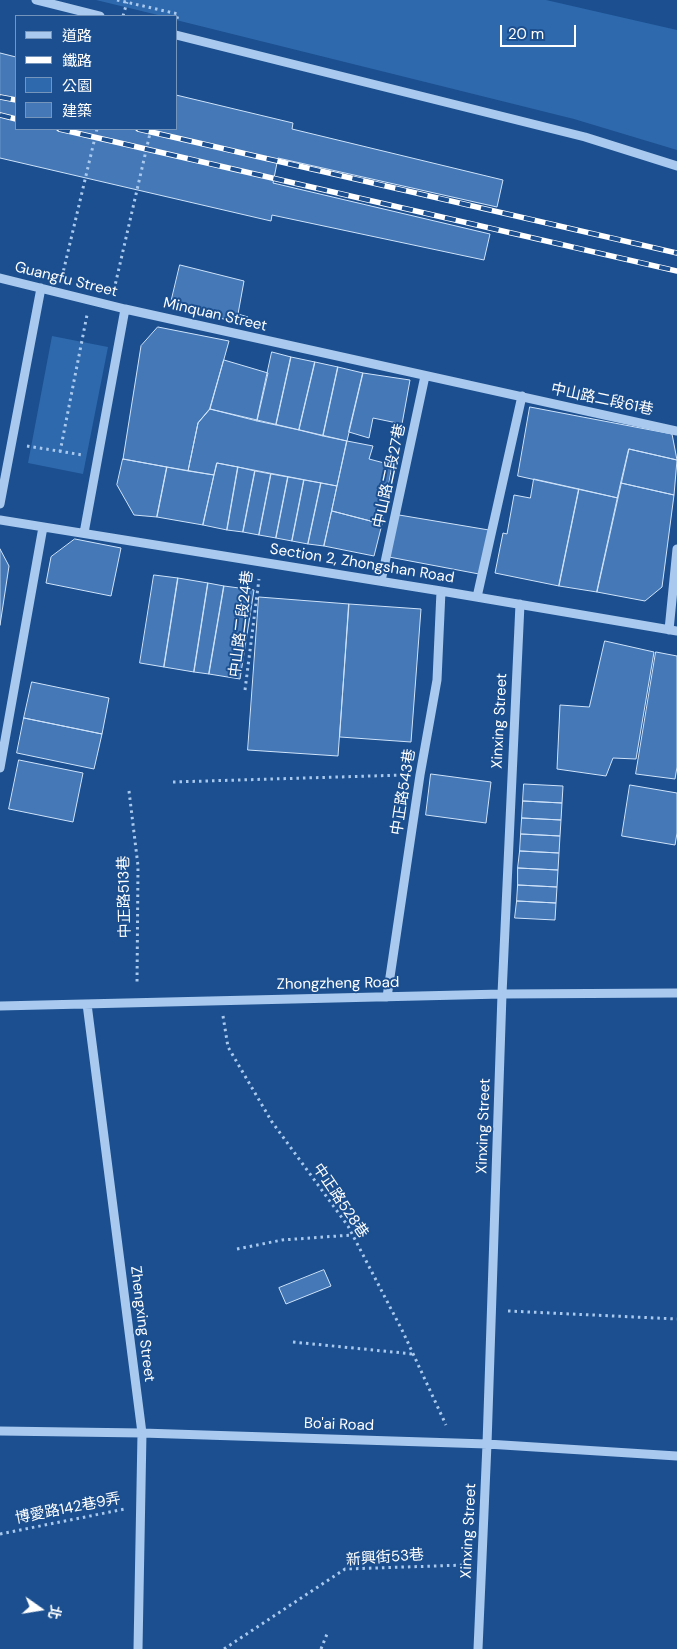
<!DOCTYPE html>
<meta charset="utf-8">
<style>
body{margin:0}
#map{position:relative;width:677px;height:1649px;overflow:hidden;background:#1b4f8f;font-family:"DM Sans","Noto Sans TC",sans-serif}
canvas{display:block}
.legend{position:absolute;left:15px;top:15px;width:162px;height:115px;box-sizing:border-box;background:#1b4f8f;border:1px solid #7695bc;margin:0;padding:6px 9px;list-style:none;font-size:15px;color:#fff}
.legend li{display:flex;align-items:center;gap:10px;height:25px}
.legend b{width:25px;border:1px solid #7695bc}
.north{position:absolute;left:15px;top:1584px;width:50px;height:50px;-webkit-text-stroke:4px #1b4f8f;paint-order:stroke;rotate:103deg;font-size:14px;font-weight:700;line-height:20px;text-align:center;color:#fff}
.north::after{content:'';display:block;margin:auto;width:18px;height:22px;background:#fff;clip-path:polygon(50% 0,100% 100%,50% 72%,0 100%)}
.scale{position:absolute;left:500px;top:25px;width:76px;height:22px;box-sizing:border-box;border:2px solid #fff;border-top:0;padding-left:6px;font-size:15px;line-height:18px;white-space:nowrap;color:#fff;-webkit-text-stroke:4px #1b4f8f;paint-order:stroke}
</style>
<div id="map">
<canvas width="677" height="1649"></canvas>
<ul class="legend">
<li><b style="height:6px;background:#a9c9ee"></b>道路</li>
<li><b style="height:6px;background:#fff"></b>鐵路</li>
<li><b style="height:14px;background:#2e69ad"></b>公園</li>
<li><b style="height:14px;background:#4478b7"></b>建築</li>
</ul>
<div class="north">北</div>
<div class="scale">20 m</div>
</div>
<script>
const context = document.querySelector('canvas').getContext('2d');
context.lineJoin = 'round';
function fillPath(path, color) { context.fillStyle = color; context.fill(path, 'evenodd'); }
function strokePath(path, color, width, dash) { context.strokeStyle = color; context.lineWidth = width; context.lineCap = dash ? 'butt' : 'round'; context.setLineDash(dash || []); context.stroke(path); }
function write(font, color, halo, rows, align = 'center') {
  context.font = font + ' "DM Sans","Noto Sans TC",sans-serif'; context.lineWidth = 4; context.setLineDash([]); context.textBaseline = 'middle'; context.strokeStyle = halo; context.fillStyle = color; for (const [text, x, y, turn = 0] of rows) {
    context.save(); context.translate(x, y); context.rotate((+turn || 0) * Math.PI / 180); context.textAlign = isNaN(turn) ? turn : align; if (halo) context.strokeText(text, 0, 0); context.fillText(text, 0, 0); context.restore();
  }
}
const green = new Path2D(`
 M96,0H546L677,30V150L574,119L176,20V16H162Z
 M52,336L108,347L83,474L28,463Z`);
const building = new Path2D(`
 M0,53L16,57V129H176V95L293,123L292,129L503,180L497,207L278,158L273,183L490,234L484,260L272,215L271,221L0,158Z
 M180,265L244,281L238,314L248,317L246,324L170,307Z
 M158,327L229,341L210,409L198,423L188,471L123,459L141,346Z
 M272,352L291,357L276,425L257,421Z
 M291,357L315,362L299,430L276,425Z
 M224,360L268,373L257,421L210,409Z
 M315,362L338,367L323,436L299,430Z
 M338,367L363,373L347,441L323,436Z
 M363,373L410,380L402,424L373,418L369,438L349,432Z
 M530,407L672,434L677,460L629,449L618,498L518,476Z
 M210,409L347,441L337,486L217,463L214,475L188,471L198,423Z
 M347,441L373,446L369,459L392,465L382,524L332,511Z
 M629,449L677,460L674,495L621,483Z
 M123,459L167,467L157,517L134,515L117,485Z
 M217,463L238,467L227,530L203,525Z
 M167,467L214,475L203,525L157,517Z
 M238,467L255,471L243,532L227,530Z
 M255,471L271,474L259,535L243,532Z
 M271,474L288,477L276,538L259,535Z
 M288,477L304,480L292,541L276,538Z
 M534,479L579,489L559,586L495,573L503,533L507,534L514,495L530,498Z
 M304,480L321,483L308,544L292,541Z
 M321,483L337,486L324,546L308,544Z
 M621,483L674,495L662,587L645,601L597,592Z
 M579,489L618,498L597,592L559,586Z
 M332,511L382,524L374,556L324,546Z
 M399,515L489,530L479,574L389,557Z
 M75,539L121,548L111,596L46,583L51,557Z
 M0,549L9,566L0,625Z
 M154,575L178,578L164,667L140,663Z
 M178,578L208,583L194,672L164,667Z
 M208,583L224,586L209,674L194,672Z
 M224,586L254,590L240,679L209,674Z
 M259,597L349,604L338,756L248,750Z
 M349,604L421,609L411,742L340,737Z
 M605,641L654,652L636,759L613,758L606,776L557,769L560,705L589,707Z
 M656,652L677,656V767L675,779L636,774Z
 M32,682L109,698L102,734L24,718Z
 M24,718L102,734L94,769L17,753Z
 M19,760L83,773L73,822L9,809Z
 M431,774L491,782L486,823L426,815Z
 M524,784L563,786L562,803L523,801Z
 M630,785L677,793V833L675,845L622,836Z
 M523,801L562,803L561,820L522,818Z
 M522,818L561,820L560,836L521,834Z
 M521,834L560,836L559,853L520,851Z
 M520,851L559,853L558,870L518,868Z
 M518,868L558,870L557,887L518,885Z
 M518,885L557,887L556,903L517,901Z
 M517,901L556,903L555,920L515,918Z
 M324,1270L331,1286L286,1304L279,1288Z`);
const path = new Path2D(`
 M117,0L178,14L177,19
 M123,16L127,2
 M62,277L97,129
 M114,290L151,129
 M27,446L83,455
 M60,452L87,315
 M245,690L259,579
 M173,782L404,775
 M129,791L138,866L137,985
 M223,1016L228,1047L272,1122L348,1226L403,1332L446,1425
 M237,1249L282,1240L352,1235
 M508,1311L677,1319
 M293,1342L413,1354
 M0,1534L125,1509
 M224,1649L345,1569L465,1565
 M321,1649L327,1634`);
const minor = new Path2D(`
 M36,0L100,16
 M176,35L585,137L677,166
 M0,278L125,309L677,431
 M0,504L41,288
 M0,520L441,591L677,631
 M84,533L125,309
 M381,581L425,376
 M477,597L522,396
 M669,630L677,549
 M0,768L43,527
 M387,997L420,775L437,680L441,591
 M87,1004L142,1433L138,1649
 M0,1006L502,994L677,993
 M0,1431L142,1433L487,1444L677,1456
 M478,1649L487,1444L502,994L520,604`);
const rail = new Path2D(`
 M0,97L16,100
 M0,115L16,119
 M59,129L677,271
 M138,129L677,253`);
const streetNames = [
 ["Guangfu Street",66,280,14],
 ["Minquan Street",215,315,13],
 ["中山路二段61巷",602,400,12],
 ["中山路二段27巷",390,476,-78],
 ["Section 2, Zhongshan Road",362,564,9],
 ["中山路二段24巷",242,624,-83],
 ["Xinxing Street",500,721,-87],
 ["中正路543巷",404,792,-81],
 ["中正路513巷",125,897,-91],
 ["Zhongzheng Road",338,984,-1],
 ["Xinxing Street",484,1126,-88],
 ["中正路528巷",340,1201,56],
 ["Zhengxing Street",142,1324,83],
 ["Bo'ai Road",339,1425,2],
 ["博愛路142巷9弄",68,1509,-11],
 ["Xinxing Street",469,1531,-87],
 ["新興街53巷",385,1558,-4]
];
fillPath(green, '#2e69ad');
fillPath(building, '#4478b7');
strokePath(building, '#cfe3fa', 1);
strokePath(path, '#a9c9ee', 3, [2.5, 4]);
strokePath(minor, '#a9c9ee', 9);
strokePath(rail, '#fff', 5.5);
strokePath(rail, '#1b4f8f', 4, [11]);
write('15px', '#fff', '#1b4f8f', streetNames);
</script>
